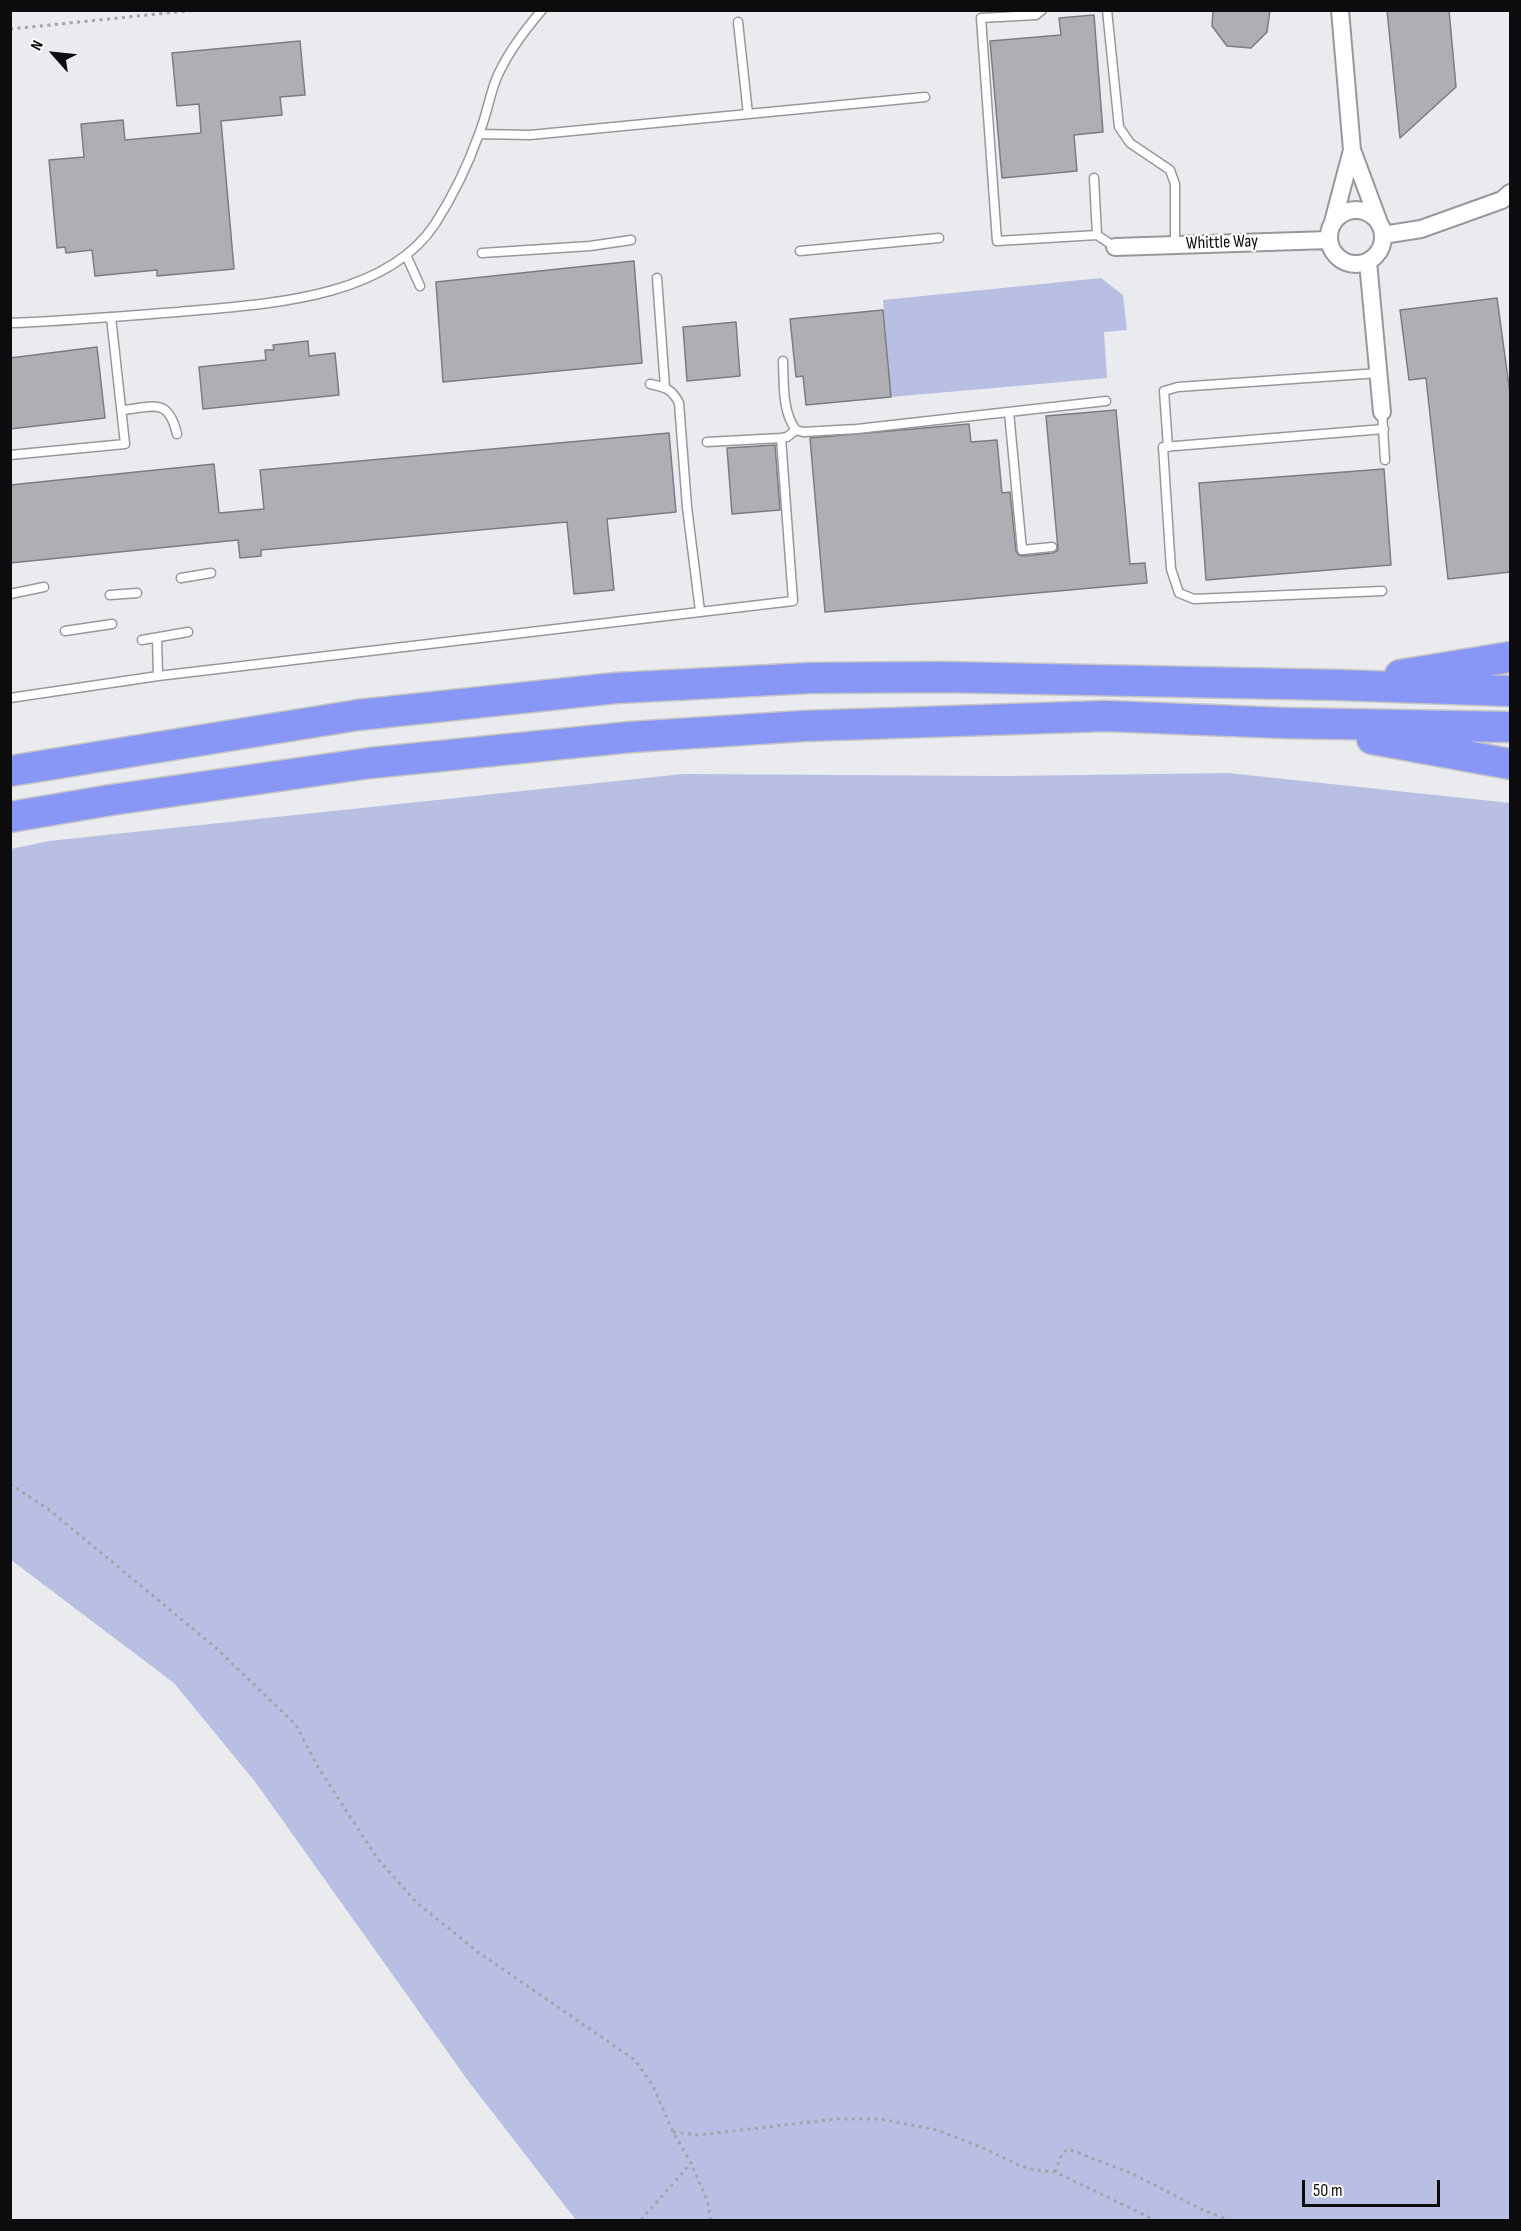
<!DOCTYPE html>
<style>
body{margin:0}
#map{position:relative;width:1521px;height:2231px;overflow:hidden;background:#e9ebef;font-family:"Sofia Sans Condensed",sans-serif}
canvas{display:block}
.frame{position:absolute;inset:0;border:12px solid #0c0c0e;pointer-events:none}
.north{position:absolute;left:24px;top:24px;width:60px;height:60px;-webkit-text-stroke:4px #fff;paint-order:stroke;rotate:297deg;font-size:16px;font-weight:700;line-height:24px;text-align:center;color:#0c0c0e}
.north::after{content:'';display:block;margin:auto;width:21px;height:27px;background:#0c0c0e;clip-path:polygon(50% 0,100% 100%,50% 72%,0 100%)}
.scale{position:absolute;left:1302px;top:2180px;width:138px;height:27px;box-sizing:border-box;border:3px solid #0c0c0e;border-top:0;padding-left:8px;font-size:18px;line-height:21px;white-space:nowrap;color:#0c0c0e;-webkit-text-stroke:4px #fff;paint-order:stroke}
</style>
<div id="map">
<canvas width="1521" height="2231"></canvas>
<div class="frame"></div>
<div class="north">N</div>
<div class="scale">50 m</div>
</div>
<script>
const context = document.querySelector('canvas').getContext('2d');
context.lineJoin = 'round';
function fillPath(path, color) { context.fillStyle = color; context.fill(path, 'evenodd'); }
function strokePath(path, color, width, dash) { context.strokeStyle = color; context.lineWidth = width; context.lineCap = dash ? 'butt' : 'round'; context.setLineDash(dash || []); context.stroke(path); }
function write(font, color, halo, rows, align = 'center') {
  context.font = font + ' "Sofia Sans Condensed",sans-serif'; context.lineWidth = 4.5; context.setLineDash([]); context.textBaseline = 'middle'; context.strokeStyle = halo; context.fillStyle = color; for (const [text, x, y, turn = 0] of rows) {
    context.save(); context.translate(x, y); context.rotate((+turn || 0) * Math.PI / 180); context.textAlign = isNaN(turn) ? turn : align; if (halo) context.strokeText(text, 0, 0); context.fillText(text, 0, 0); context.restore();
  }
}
const green = new Path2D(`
 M1101,278L1123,295L1127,330L1104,332L1107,378L891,397L883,300Z
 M1228,773L1510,803V2220H576L469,2082L256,1783L174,1683L11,1560V849L49,841L683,774L1006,776Z`);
const building = new Path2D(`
 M1213,10H1270L1267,32L1251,48L1227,46L1212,26Z
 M1387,10H1449L1456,87L1400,138Z
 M1094,15L1103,132L1074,135L1077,171L1002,178L990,41L1061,35L1059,18Z
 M300,41L305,95L280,97L282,115L221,121L234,269L157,276V270L95,276L92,250L66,253L65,247L57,248L49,160L84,157L81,124L123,120L125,140L201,133L199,104L177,106L172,53Z
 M634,261L642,363L443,382L436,282Z
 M1497,298L1510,393V572L1448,579L1426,378L1409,380L1400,310Z
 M883,310L891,397L806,405L803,376L796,377L790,319Z
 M736,322L740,376L687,381L683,327Z
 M308,341L309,356L335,353L339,395L203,409L199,367L266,360L265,350H274L273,345Z
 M97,347L105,418L10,429V358Z
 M1116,410L1130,564L1145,563L1147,583L825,612L810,438L969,424L971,442L997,440L1002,493L1010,492L1016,551L1019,555L1023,556L1053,553L1058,550L1046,416Z
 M669,433L676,512L607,519L614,590L574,594L567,522L261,550V556L240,558L238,540L10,563V485L214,464L219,513L264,509L260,470Z
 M775,445L780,510L732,514L727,448Z
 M1384,469L1391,565L1206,580L1199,483Z`);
const path = new Path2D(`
 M10,29L197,10
 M10,1484L48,1509L215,1647L296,1725L318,1767L377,1858L416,1902L478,1952L635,2060L653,2086L673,2132L691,2163L707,2200L711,2220
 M673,2132L698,2135L835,2119H880L937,2130L988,2150L1020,2166L1036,2170L1055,2172L1155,2220
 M1055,2172L1062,2154L1068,2149L1131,2173L1205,2211L1229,2220
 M641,2220L691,2163`);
const service = new Path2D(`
 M1042,10L1036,15L981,18L997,241L1097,235
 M1107,10L1119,127L1130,143L1170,170L1175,184V244
 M738,22L748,114
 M479,134L530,135L925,97
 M1094,178L1097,235L1115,247
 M800,251L939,238
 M482,253L590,246L631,240
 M406,255L420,286
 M657,278L665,387
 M10,323C67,321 122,316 178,312C261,304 384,301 435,224C453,196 468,165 479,134C486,117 489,99 495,82C505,56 524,31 542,10
 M783,361C784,384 782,412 796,430
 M650,384C665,387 672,389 679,403L687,507L700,611
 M122,410C154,407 168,397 177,434
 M1009,412L1022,550L1052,547
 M1382,412L1385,460
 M707,442L781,438L787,437L796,430L803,432L857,429L1106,401
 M1168,447L1164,391L1178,387L1379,373
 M10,455L125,444L111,317
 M181,578L211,573
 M1382,591L1194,599L1179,593L1171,569L1163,447L1384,429
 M10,594L44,587
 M110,595L137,593
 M65,631L112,624
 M157,638L158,676
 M142,640L188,632
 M10,698L158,676L793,601L781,438`);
const minor = new Path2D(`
 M1340,10L1352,150L1378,220
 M1329 237a27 27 0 1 1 54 0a27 27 0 1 1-54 0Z
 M1333,222L1352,150
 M1383,235L1421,229L1502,200L1510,193
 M1115,247L1329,240
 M1368,262L1382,412`);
const motorway = new Path2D(`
 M1400,675L1510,657
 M1372,739L1510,764
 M10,771L358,715L616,688L810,678L942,677L1338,685L1510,691
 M10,817L111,800L370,763L631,737L804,726L1106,716L1284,723L1510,727`);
const streetNames = [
 ["Whittle Way",1222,243,-2]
];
fillPath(green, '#b8bfe3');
fillPath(building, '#aeafb3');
strokePath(building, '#7b7c81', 1.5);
strokePath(service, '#97989c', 11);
strokePath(minor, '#97989c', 20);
strokePath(motorway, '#c5c5c5', 33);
strokePath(path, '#a2a4a7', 3, [3, 4.5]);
strokePath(service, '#fff', 8);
strokePath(minor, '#fff', 16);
strokePath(motorway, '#8896f5', 30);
write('18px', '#0c0c0e', '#fff', streetNames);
</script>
